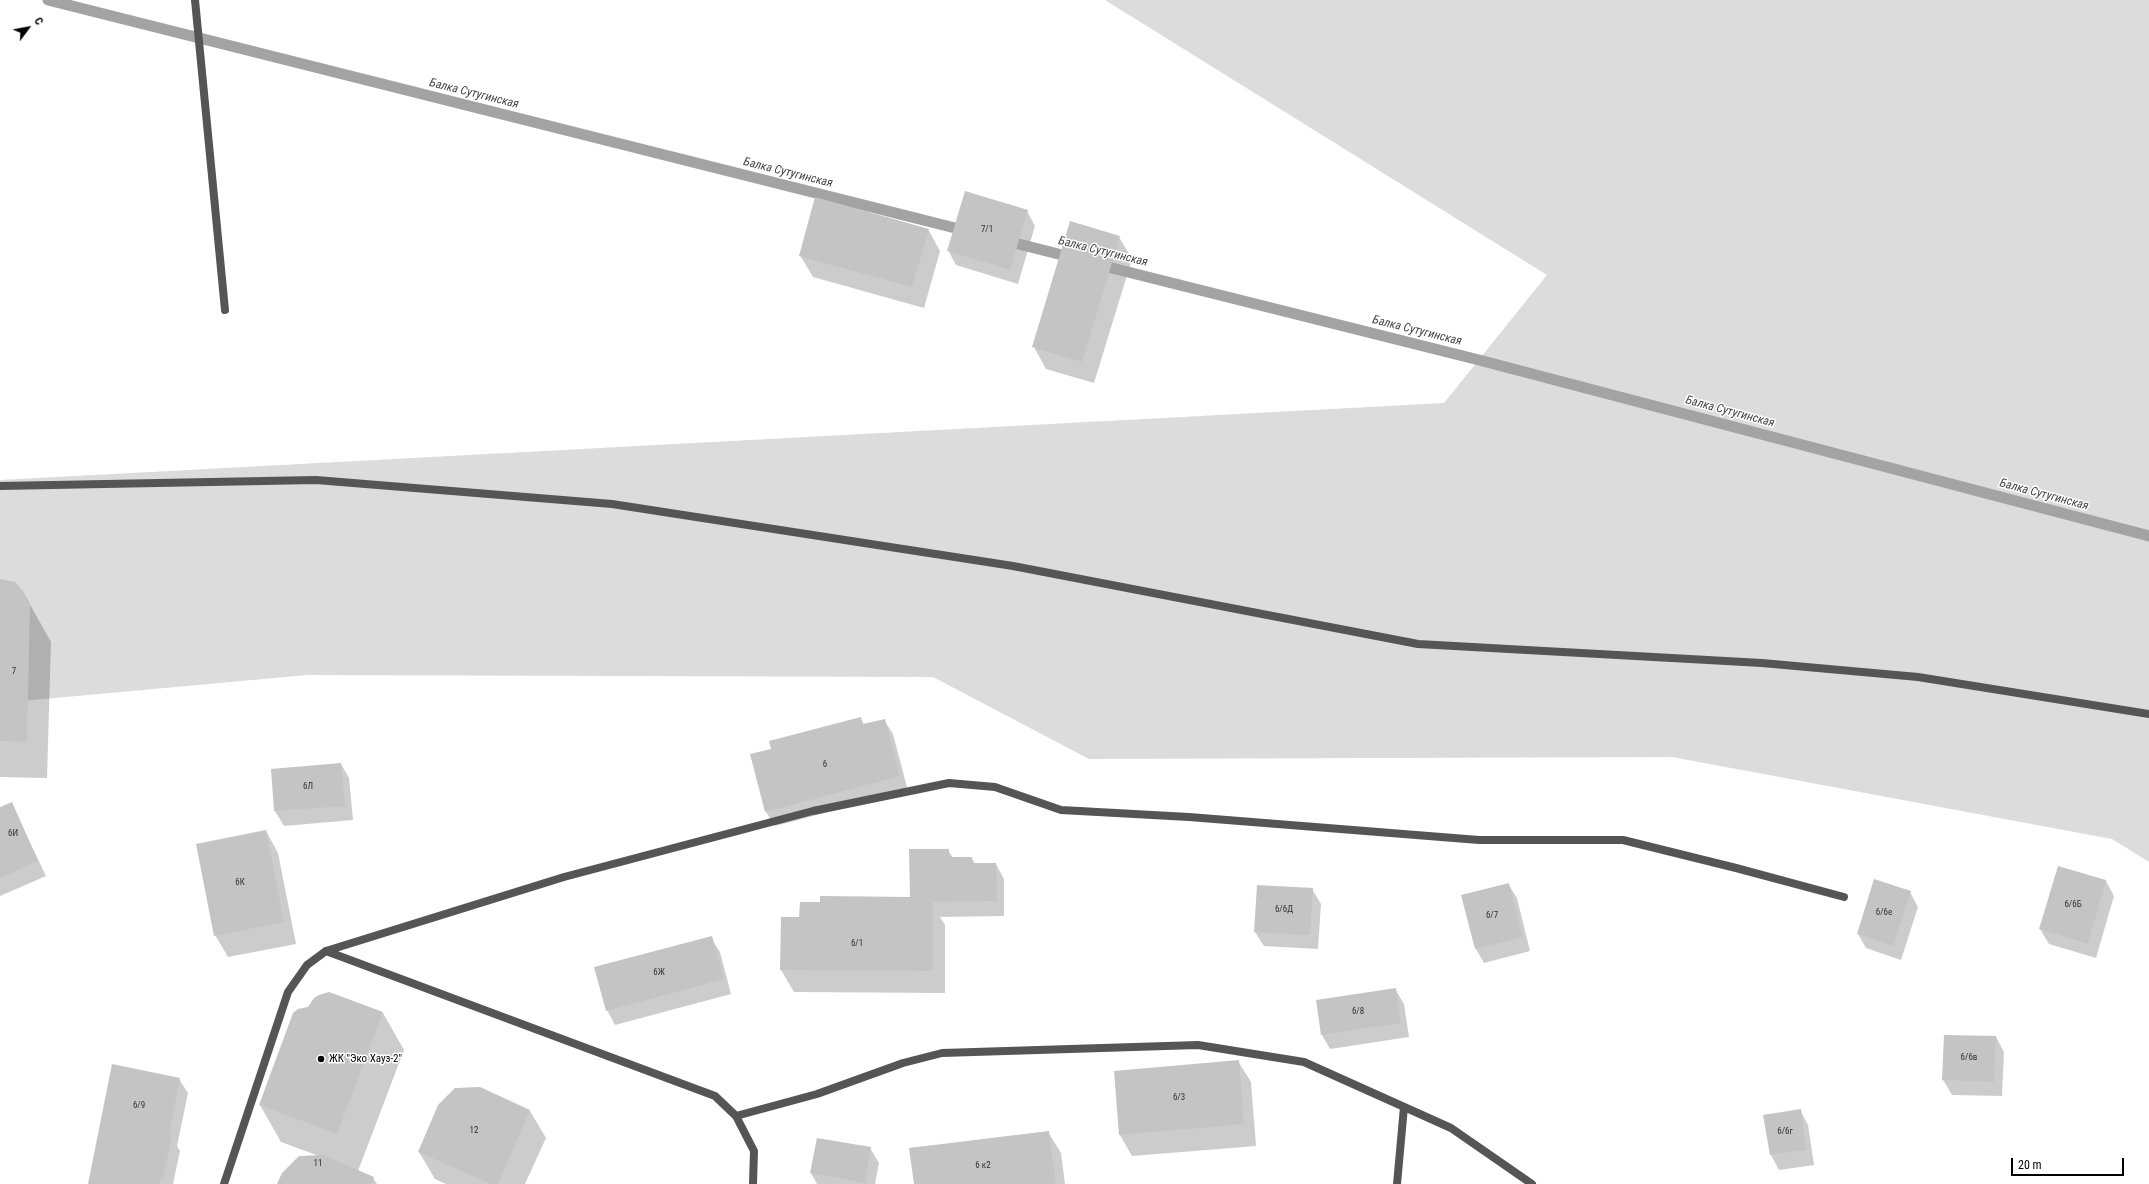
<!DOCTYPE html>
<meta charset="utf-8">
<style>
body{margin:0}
#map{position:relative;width:2149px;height:1184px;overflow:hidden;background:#fff;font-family:"Roboto Condensed",sans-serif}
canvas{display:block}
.north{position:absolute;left:8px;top:8px;width:40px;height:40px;-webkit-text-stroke:3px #fff;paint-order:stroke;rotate:58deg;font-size:11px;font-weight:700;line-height:16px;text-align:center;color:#000}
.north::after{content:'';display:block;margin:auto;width:14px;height:18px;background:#000;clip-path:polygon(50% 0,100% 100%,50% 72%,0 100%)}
.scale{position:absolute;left:2011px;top:1158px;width:113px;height:18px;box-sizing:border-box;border:2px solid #000;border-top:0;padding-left:5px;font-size:12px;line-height:14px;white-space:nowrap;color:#000;-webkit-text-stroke:3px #fff;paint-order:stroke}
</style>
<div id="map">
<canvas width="2149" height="1184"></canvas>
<div class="north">С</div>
<div class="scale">20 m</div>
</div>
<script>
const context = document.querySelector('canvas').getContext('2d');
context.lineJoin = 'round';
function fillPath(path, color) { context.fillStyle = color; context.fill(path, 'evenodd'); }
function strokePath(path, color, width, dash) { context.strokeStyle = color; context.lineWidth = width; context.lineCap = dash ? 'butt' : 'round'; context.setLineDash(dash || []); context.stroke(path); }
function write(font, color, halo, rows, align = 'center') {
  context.font = font + ' "Roboto Condensed",sans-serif'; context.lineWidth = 3; context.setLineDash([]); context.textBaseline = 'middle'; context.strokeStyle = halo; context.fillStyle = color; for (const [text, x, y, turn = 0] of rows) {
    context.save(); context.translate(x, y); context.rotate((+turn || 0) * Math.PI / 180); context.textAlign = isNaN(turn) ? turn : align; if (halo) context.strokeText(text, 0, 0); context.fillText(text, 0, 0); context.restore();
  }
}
const green = new Path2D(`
 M1105,0H2149V862L2112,839L1672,757L1089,759L933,677L307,675L0,703V480L1444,403L1547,275Z`);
const shadow = new Path2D(`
 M1027,211L1035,226L1018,284L956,265L948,250Z
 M928,229L940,251L924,308L813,277L800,255Z
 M1119,237L1132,259L1094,383L1046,369L1034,347Z
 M0,581L23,592L51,642L47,778L0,777Z
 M860,718L864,725L884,720L893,734L908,791L775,826L766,812Z
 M341,764L349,778L353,820L284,826L275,811L272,770Z
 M11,803L46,876L0,896V808Z
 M266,831L278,853L296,944L228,957L215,935Z
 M948,850L953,858H972L975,864H996L1004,879V916L940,917L945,925V993L794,992L781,970L782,918H800L911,898Z
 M2059,867L2106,881L2114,896L2096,958L2049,944L2040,929Z
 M1508,884L1517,898L1530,951L1484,963L1476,949Z
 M1312,889L1321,904L1318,949L1264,946L1255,932Z
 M1910,892L1918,907L1901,960L1866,948L1858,934Z
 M711,938L720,952L731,994L615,1025L607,1010Z
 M1395,989L1404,1004L1409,1037L1330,1049L1322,1035Z
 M383,1013L404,1050L358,1171L373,1178L377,1184H278L319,1156L281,1142L260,1105Z
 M1996,1037L2004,1052L2002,1096L1952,1095L1943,1080Z
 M1238,1061L1251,1082L1256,1146L1132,1156L1120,1135L1115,1072Z
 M179,1079L188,1093L177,1146L180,1151L173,1184H89Z
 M1800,1110L1808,1125L1814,1165L1779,1170L1771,1155L1764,1115Z
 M530,1111L546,1138L525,1184H446L435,1179L419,1152Z
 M1048,1132L1061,1153L1065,1184H915Z
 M870,1148L879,1163L875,1184H817L811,1173Z`);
const stream = new Path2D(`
 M48,0L967,231
 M1003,240L1074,258
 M1096,264L1479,360L2149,536`);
const building = new Path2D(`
 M965,191L1028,210L1010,270L947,251Z
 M815,197L929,229L912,287L799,256Z
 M1070,221L1120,236L1082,362L1032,347Z
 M0,579L15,582L23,591L30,604L27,742L0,741Z
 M861,717L863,724L885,719L900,776L765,812L750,754L771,749L769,741Z
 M341,763L345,806L274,811L271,769Z
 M12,802L38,861L0,878V807Z
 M266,830L284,922L214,936L196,844Z
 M909,849H949V857H972V863H996L997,901L933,902V971L780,970L781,917H799L800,902H820V896L910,897Z
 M2058,866L2106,880L2088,944L2039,929Z
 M1874,879L1911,891L1893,946L1857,934Z
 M1509,883L1523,937L1475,949L1461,895Z
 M1257,885L1313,888L1310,935L1254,932Z
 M712,936L724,979L606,1011L594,967Z
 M1396,988L1401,1023L1321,1035L1316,1000Z
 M329,992L383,1012L337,1134L259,1105L293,1013L298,1009L308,1007L314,998L319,995Z
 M1944,1035L1996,1036L1994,1082L1942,1080Z
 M1239,1060L1244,1124L1119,1135L1114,1071Z
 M112,1064L180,1078L169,1134L172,1135L163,1179H160L159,1184H88Z
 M480,1087L530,1110L498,1184H491L418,1152L438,1105L455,1088Z
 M1801,1109L1806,1150L1770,1155L1763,1115Z
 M1049,1131L1056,1184H914L909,1148Z
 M817,1138L871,1147L865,1183L810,1173Z
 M323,1155L374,1177L371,1184H277L282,1173L299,1156Z`);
const lane = new Path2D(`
 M195,0L225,310
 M326,951L715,1096L736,1116L754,1151L753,1184
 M736,1116L817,1094L903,1063L942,1053L1198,1045L1304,1062L1451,1128L1532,1184
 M224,1184L288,992L307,965L326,951L564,877L813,811L949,783L995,787L1061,810L1189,817L1479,840H1623L1736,868L1844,897
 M1397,1184L1404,1107`);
const street = new Path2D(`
 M0,486L316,480L612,504L1013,566L1418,644L1762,663L1918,677L2149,714`);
const markers = [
 [321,1059,4,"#000"]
];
const numberNames = [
 ["7/1",987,230],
 ["7",14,672],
 ["6",825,765],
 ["6Л",308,787],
 ["6И",13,834],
 ["6К",240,883],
 ["6/6Б",2073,905],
 ["6/6Д",1284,910],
 ["6/6е",1884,913],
 ["6/7",1492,916],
 ["6/1",857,944],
 ["6Ж",659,973],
 ["6/8",1358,1012],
 ["6/6в",1969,1058],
 ["6/3",1179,1098],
 ["6/9",139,1106],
 ["12",474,1131],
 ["6/6г",1785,1132],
 ["11",318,1164],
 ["6 к2",983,1166]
];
const poiNames = [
 ["ЖК \"Эко Хауз-2\"",329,1059]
];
const waterNames = [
 ["Балка Сутугинская",474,94,14],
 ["Балка Сутугинская",788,173,14],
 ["Балка Сутугинская",1103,252,14],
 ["Балка Сутугинская",1417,331,14],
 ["Балка Сутугинская",1730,412,15],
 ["Балка Сутугинская",2044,495,15]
];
fillPath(green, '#dcdcdc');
fillPath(shadow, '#0003');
strokePath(stream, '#a3a3a3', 11);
fillPath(building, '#c4c4c4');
strokePath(lane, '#555', 8);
strokePath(street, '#555', 8);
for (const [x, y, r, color] of markers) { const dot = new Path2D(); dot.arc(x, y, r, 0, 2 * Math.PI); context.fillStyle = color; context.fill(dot); strokePath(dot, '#fff', 1.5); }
write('9px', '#313131', null, numberNames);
write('11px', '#000', '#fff', poiNames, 'left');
write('italic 12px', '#444', '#fff', waterNames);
</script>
